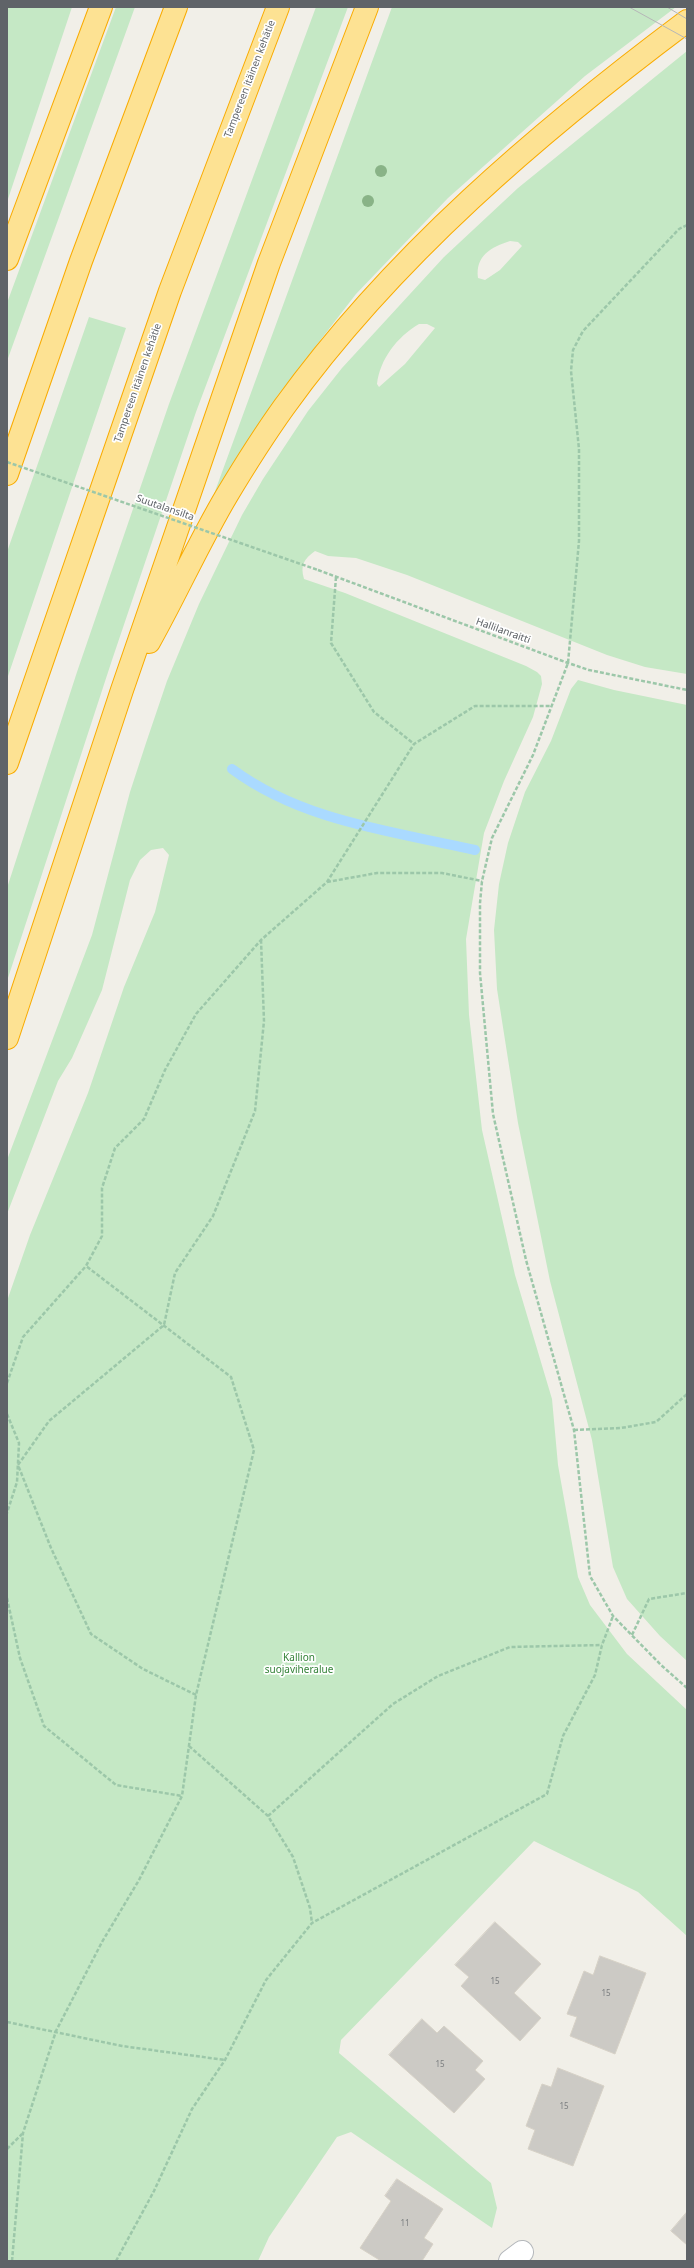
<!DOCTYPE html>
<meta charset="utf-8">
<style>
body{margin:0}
#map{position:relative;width:694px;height:2268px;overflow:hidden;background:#f1efe8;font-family:"Noto Sans",sans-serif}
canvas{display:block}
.frame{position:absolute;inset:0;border:8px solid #5f6368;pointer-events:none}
</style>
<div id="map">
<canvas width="694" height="2268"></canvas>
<div class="frame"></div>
</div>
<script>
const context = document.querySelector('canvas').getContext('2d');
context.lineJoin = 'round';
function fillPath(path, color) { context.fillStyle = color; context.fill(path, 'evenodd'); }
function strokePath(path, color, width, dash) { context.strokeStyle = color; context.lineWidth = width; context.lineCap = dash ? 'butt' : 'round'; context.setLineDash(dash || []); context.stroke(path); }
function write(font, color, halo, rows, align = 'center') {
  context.font = font + ' "Noto Sans",sans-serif'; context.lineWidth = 3.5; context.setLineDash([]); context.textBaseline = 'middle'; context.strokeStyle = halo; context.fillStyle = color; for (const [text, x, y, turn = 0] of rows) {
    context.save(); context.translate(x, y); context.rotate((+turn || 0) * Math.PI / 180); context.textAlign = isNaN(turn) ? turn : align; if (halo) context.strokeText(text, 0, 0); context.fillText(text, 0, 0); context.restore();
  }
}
const green = new Path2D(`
 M7,7H72L7,202Z
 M116,7H135L7,361V303Z
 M316,7H348L196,412L112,660L7,981V888L77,672L169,404Z
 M392,7H676L585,76L448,198L356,294L278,395L210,505Z
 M687,51V674L645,667L607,655L407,575L356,558L328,556L315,551C304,559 300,565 304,579L345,593L526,666L537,672L541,676L542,684L533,717L504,781L484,833L466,939L469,1015L482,1130L515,1275L552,1399L558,1465L578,1577L590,1605L627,1654L687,1710V1936L638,1892L534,1841L341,2040L339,2053L491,2183L497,2208L492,2228L351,2132L337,2137L269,2237L258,2261H7V1301L30,1235L88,1093L124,987L155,912L169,855L163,848L151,850L140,860L130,880L102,990L72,1058L58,1081L7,1214V1160L92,935L130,792L146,743L167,681L199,604L242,515L263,479L308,411L342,368L444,257L518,188ZM510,241L518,242L522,246L500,270L485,280L478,278C475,256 491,247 510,241ZM419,324H427L435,328L405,364L379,387L377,384C380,359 397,337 419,324Z
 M89,317L126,328L7,679V552Z
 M578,680L614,690L687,705V1661L660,1636L627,1599L613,1567L592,1440L550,1281L518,1123L497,989L494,930L499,884L508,843L525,792L551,741L571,689Z`);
const stream = new Path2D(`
 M232,769C302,821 391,831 475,850`);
const building = new Path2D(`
 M495,1922L541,1964L514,1993L541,2018L520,2041L461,1986L469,1977L455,1965Z
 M600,1956L646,1973L615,2054L570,2036L577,2017L567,2014L584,1971L593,1975Z
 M422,2019L437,2033L444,2026L483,2061L475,2070L485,2079L454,2113L389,2055Z
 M558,2068L604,2086L573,2166L528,2149L535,2130L526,2126L542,2084L551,2087Z
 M397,2179L443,2209L424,2238L433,2244L422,2261H381L360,2248L391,2201L385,2196Z
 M687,2212V2245L671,2231Z`);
const path = new Path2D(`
 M687,225L679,229L583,331L573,350L571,371L579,449V541L568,663L533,755L492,838L482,881L480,903V973L493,1114L526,1260L574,1430L590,1576L613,1616L661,1665L687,1688
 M318,570L568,663L589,670L687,690
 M336,577L331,643L374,712L414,744
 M327,882L377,873H442L482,881
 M7,1383L23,1337L86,1266L102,1236V1188L115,1148L144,1119L165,1070L196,1014L261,940L327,882L414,744L475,706H552
 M7,1414L19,1443L17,1482L7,1513
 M574,1430L621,1428L656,1422L687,1394
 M7,1598L20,1658L44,1726L116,1785L182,1796
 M632,1635L649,1599L687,1593
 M196,1695L143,1669L91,1634L51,1548L18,1465L49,1421L164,1325L175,1273L213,1216L255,1111L264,1021L261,940
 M189,1746L268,1816L293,1857L310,1908L312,1923
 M268,1816L393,1704L438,1676L510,1647L602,1645
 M7,2022L122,2046L225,2060
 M7,2149L22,2134
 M12,2261L23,2133L56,2031L102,1942L139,1880L182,1796L196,1695L254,1450L231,1377L86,1266
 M116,2261L154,2191L192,2109L225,2060L266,1980L312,1923L547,1794L563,1736L595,1675L602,1645L613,1616`);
const minor = new Path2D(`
 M510,2261L522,2252`);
const highway = new Path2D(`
 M7,259L101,7
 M7,474L81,261L176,7
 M149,642C176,594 199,542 227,495C245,465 264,435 284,407C392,257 540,131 687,21
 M7,763L170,291L278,7
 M7,1038L122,690L269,263L367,7`);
const tram = new Path2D(`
 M629,7L687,39
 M667,7L687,19`);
const pathBridge = new Path2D(`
 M7,462L318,570`);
const trees = [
 [381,171],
 [368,201]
];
const numberNames = [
 ["15",495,1982],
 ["15",606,1994],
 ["15",440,2065],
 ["15",564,2107],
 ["11",405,2224]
];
const streetNames = [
 ["Tampereen itäinen kehätie",250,79,-69],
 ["Tampereen itäinen kehätie",138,383,-71],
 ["Suutalansilta",165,508,19],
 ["Hallilanraitti",503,631,20]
];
const parkNames = [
 ["Kallion",299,1658],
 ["suojaviheralue",299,1670]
];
fillPath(green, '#c5e8c5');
strokePath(stream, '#aadaff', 10);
fillPath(building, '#cccac5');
strokePath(building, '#d6d1c6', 1);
strokePath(minor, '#b5b8bc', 24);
strokePath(highway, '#f9ab00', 24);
strokePath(path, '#9cc7a9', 2.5, [4, 2]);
strokePath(minor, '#fff', 22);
strokePath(highway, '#fde293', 22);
strokePath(tram, '#b6b7b8', 1);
strokePath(pathBridge, '#9cc7a9', 2.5, [4, 2]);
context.fillStyle = '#89b387';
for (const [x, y] of trees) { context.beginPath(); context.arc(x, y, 6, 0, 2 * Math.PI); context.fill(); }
write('8px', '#7a7d7f', null, numberNames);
write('10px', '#5f6368', '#fff', streetNames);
write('10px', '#348238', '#fff', parkNames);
</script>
